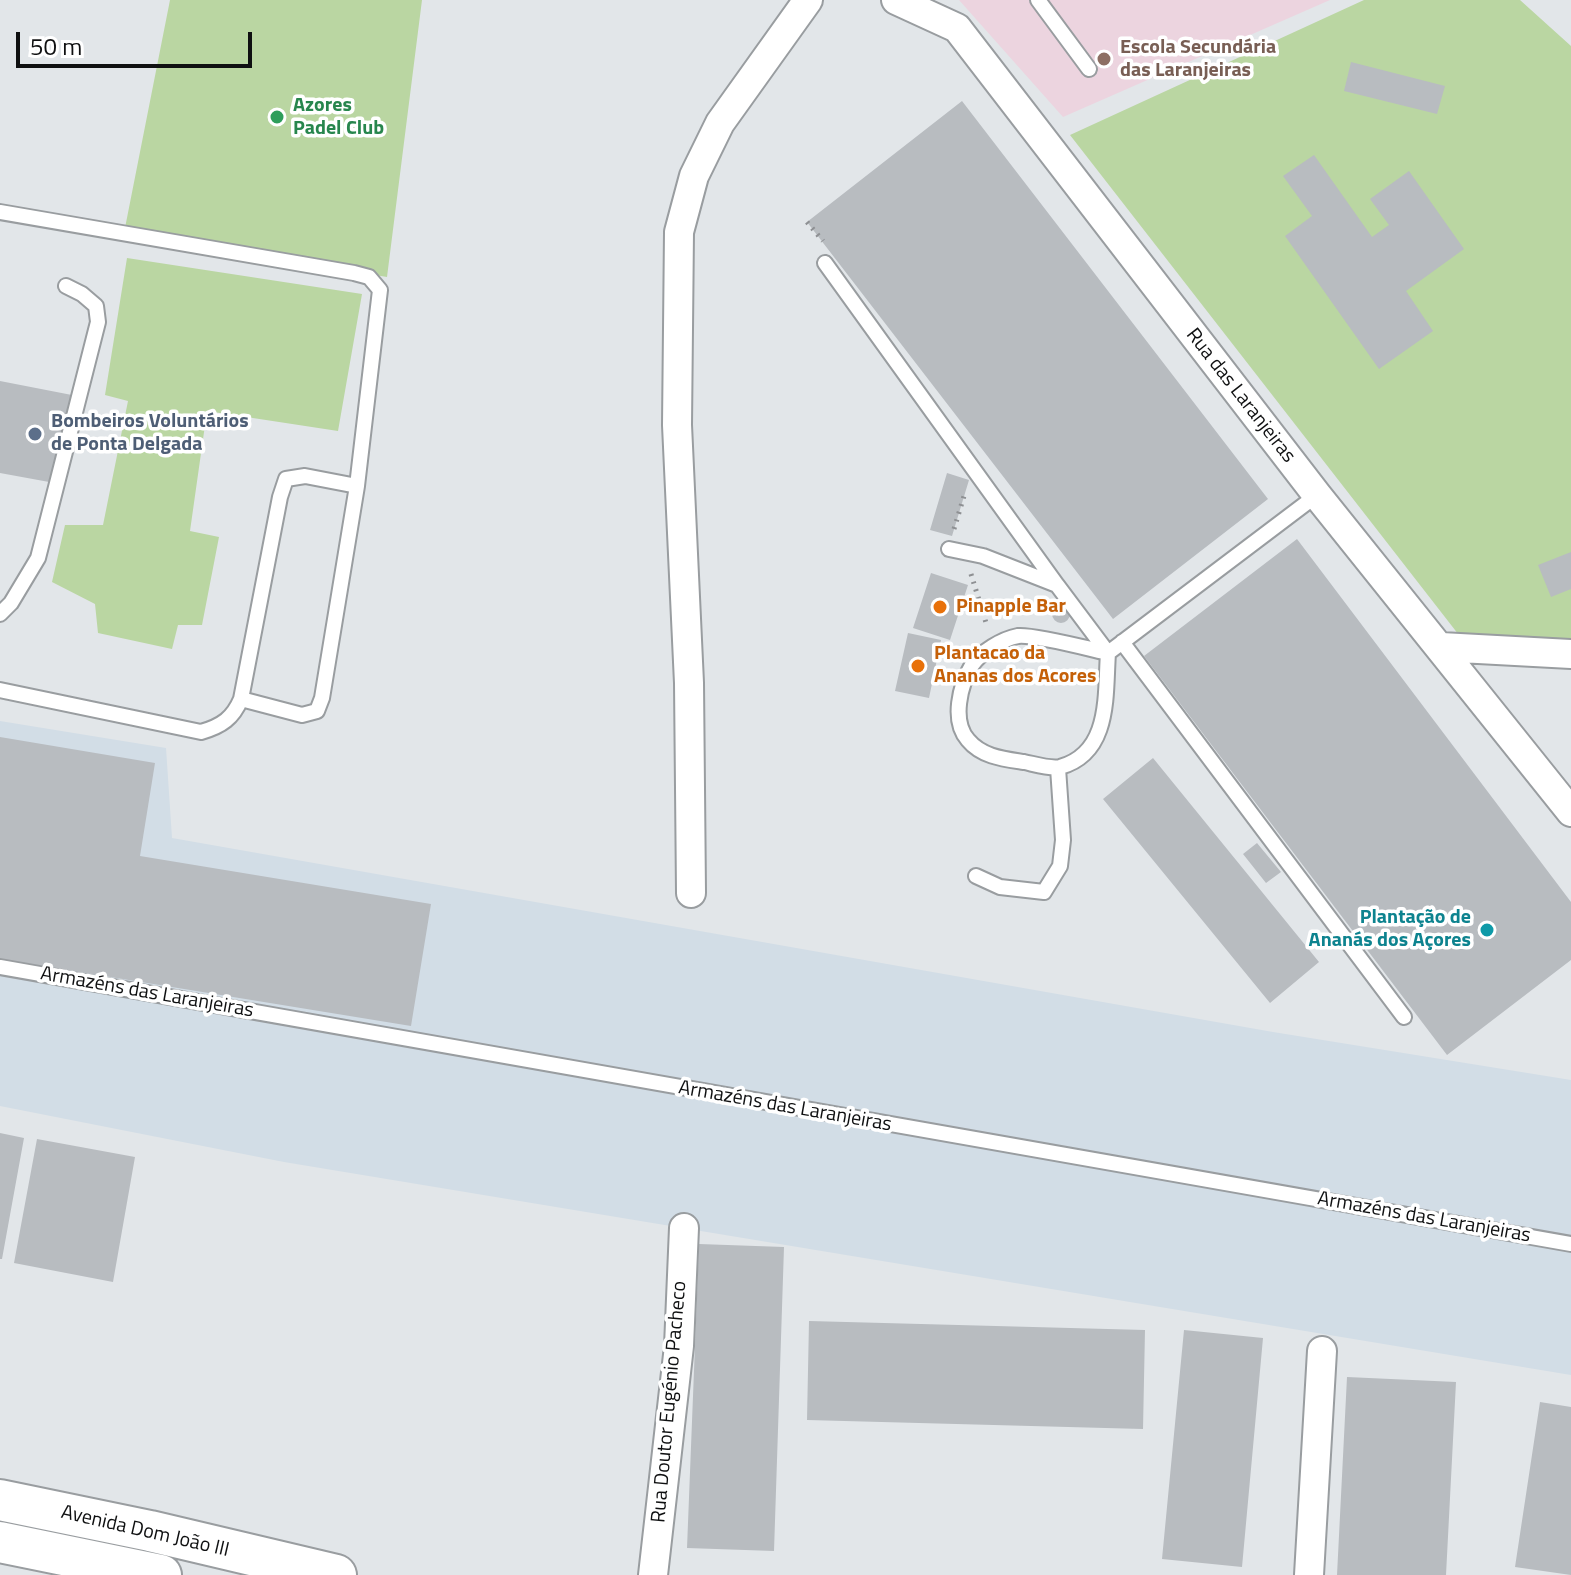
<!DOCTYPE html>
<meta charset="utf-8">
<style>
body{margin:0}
#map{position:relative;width:1571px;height:1575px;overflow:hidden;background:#e2e6e9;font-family:"Titillium Web",sans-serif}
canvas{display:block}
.scale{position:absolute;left:16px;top:32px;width:236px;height:36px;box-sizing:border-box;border:4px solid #0f1011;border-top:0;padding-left:10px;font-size:24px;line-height:28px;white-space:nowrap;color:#0f1011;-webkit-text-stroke:6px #fff;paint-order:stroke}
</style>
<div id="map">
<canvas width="1571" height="1575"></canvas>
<div class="scale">50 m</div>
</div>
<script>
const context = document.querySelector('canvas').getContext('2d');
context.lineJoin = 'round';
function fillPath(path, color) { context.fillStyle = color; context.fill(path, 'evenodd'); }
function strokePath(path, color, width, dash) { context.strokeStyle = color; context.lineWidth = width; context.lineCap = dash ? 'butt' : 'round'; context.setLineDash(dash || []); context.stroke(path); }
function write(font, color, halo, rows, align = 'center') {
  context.font = font + ' "Titillium Web",sans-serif'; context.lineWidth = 7; context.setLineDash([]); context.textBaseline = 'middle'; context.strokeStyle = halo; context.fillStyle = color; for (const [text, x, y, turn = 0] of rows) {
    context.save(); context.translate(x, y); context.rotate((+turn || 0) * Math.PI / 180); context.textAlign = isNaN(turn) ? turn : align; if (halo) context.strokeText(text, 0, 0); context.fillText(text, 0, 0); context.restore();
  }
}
const built = new Path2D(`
 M0,721L166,748L172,838L1273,1032L1571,1080V1375L284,1162L0,1106Z`);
const education = new Path2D(`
 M959,0H1330L1063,117Z`);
const green = new Path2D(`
 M170,0H422L387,277L124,233Z
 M1364,0H1520L1571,46V643L1462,639L1070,135Z
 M127,258L362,294L338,431L207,411L190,531L219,537L202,625H178L172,649L98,633L95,604L52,582L65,525H103L128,401L105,395Z`);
const building = new Path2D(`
 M1351,62L1445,86L1437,114L1344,91Z
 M962,101L1268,499L1113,619L807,222Z
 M1314,155L1372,237L1389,225L1370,199L1409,171L1464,249L1406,291L1433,331L1379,369L1285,236L1312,216L1283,176Z
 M0,381L77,396L60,484L0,473Z
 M947,473L969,480L952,536L930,530Z
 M1297,539L1571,902V960L1447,1055L1144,656Z
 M1571,552V589L1551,597L1538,565Z
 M931,573L968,585L950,640L913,628Z
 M1052 614a9 9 0 1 1 18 0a9 9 0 1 1-18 0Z
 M908,633L941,640L929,698L895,691Z
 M0,737L155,763L140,856L431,904L411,1026L0,959Z
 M1153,758L1319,962L1270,1003L1103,799Z
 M1257,843L1281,872L1266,883L1243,854Z
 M0,1133L24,1138L2,1259H0Z
 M37,1139L135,1157L113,1282L14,1263Z
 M699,1244L784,1247L774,1551L687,1548Z
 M809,1321L1145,1330L1143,1429L807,1420Z
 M1184,1330L1263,1338L1242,1567L1162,1559Z
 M1347,1377L1456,1382L1446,1575H1337Z
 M1540,1402L1571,1407V1575L1515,1567Z`);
const path = new Path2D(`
 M807,222L823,241
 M954,529L964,496
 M971,574L987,626`);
const service = new Path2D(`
 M1038,0L1089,69
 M0,212L354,273L369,277L380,290L357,486L305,476L286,479L280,497L241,699C233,718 222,726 201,732L0,690
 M825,263L1057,585
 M949,549L983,556L1057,585L1108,653C1105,695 1111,753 1060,767C1050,769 1034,764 1024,762C1004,759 982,757 968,740C951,721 960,685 972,665C981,652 1002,639 1018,636C1033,634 1090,649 1108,653L1317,495
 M0,614L11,603L38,558L98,322L96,306L82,294L66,286
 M1122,642L1404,1017
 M241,699L302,715L317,711L322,698L357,486
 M976,876L1000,887L1044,892L1060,866L1063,840L1058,768
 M0,967L1571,1244`);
const minor = new Path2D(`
 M896,0L957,28L1317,495L1571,812
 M1441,647L1571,654
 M691,893L689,683L677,425L679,232L694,176L720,123L808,0
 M653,1575L679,1346L684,1228
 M1309,1575L1322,1351`);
const secondary = new Path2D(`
 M0,1500L150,1531L336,1575
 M0,1542L161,1575`);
const markers = [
 [1104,59,8,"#8d6e63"],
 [277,117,8,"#2e9e5b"],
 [35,434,8,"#5c6f8a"],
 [940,607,8,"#e8710a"],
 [918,666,8,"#e8710a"],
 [1487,930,8,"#0f9aa8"]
];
const educationNames = [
 ["Escola Secundária",1120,48],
 ["das Laranjeiras",1120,71]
];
const leisureNames = [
 ["Azores",293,106],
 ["Padel Club",293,129]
];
const streetNames = [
 ["Rua das Laranjeiras",1240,396,52],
 ["Armazéns das Laranjeiras",147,993,10],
 ["Armazéns das Laranjeiras",785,1107,10],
 ["Armazéns das Laranjeiras",1424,1218,10],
 ["Rua Doutor Eugénio Pacheco",670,1402,-85],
 ["Avenida Dom João III",145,1532,13]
];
const serviceNames = [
 ["Bombeiros Voluntários",51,422],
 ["de Ponta Delgada",51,445]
];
const foodNames = [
 ["Pinapple Bar",956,607],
 ["Plantacao da",934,654],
 ["Ananas dos Acores",934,677]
];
const cultureNames = [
 ["Plantação de",1471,918],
 ["Ananás dos Açores",1471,941]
];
fillPath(built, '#d2dde6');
fillPath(education, '#ecd4df');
fillPath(green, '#bad6a2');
fillPath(building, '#b8bcc0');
strokePath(service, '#999da0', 18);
strokePath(minor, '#999da0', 32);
strokePath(secondary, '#999da0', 44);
strokePath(path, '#8e9093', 5, [2, 6]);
strokePath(service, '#fff', 14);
strokePath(minor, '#fff', 28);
strokePath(secondary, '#fff', 40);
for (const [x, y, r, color] of markers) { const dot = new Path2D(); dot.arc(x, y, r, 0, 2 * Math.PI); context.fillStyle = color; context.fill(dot); strokePath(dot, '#fff', 3); }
write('bold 20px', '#785e54', '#fff', educationNames, 'left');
write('bold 20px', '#27864d', '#fff', leisureNames, 'left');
write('20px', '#0f1011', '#fff', streetNames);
write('bold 20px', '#4e5e75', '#fff', serviceNames, 'left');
write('bold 20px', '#c56008', '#fff', foodNames, 'left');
write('bold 20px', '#0d838f', '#fff', cultureNames, 'right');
</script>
